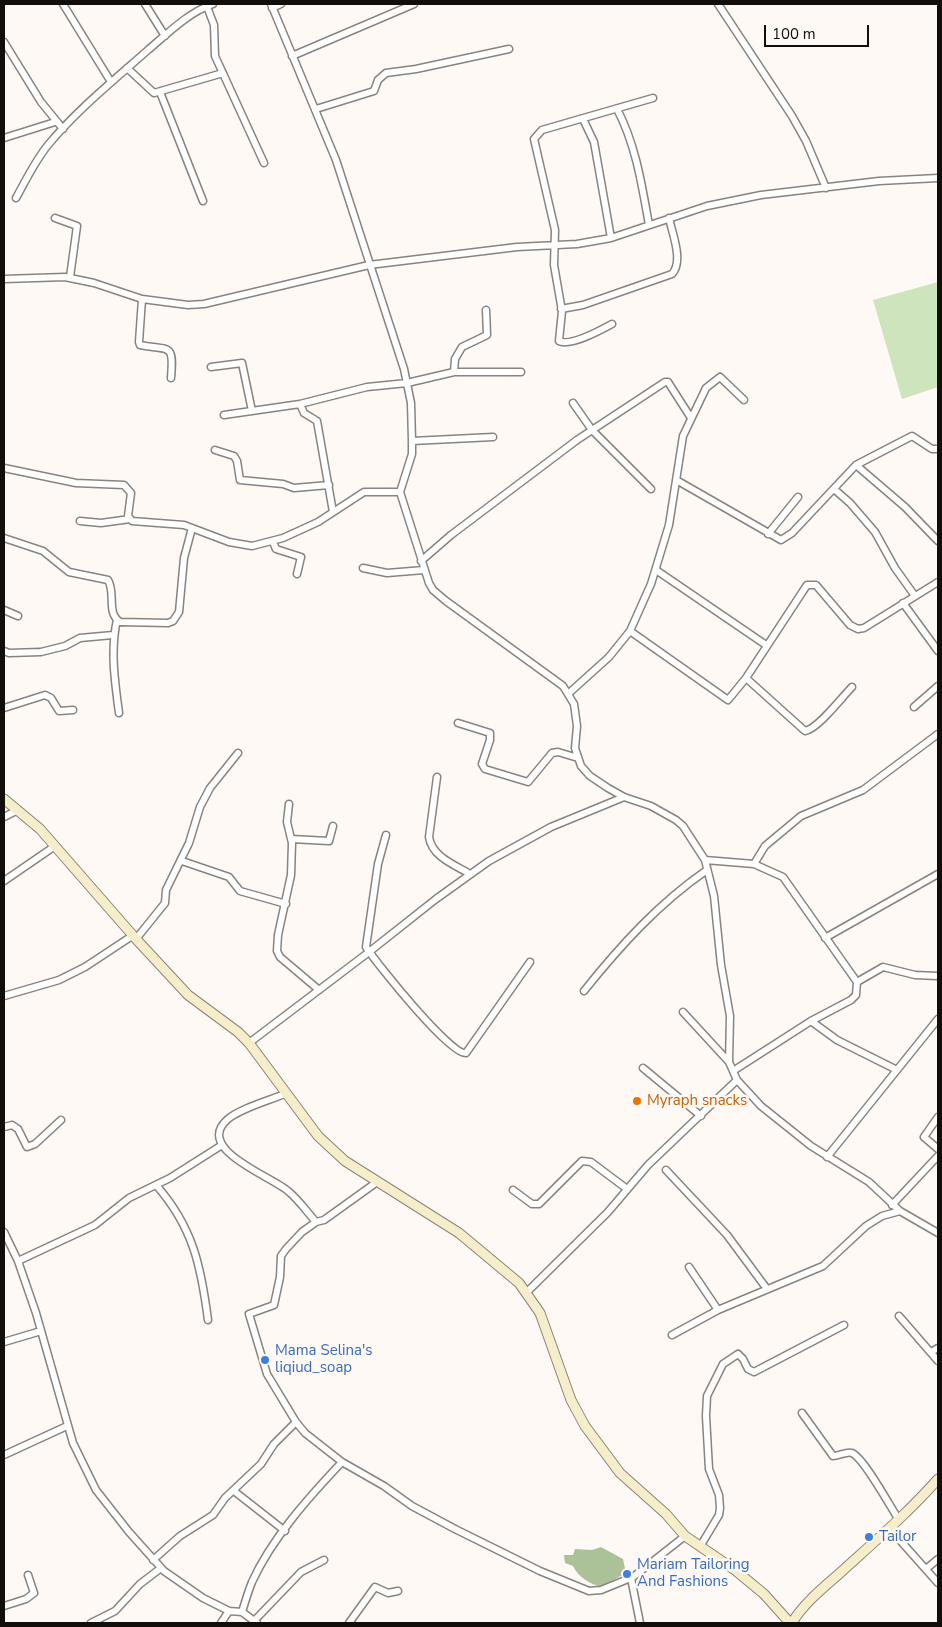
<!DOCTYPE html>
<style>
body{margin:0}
#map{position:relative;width:942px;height:1627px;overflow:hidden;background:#fef9f5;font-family:"Nunito Sans",sans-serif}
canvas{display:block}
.frame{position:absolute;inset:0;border:5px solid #110e0c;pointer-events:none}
.scale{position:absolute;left:764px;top:25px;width:105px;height:22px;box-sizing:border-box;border:2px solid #110e0c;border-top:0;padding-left:6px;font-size:15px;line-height:18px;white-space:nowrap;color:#110e0c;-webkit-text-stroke:4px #fef9f5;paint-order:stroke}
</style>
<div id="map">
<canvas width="942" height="1627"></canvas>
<div class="frame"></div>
<div class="scale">100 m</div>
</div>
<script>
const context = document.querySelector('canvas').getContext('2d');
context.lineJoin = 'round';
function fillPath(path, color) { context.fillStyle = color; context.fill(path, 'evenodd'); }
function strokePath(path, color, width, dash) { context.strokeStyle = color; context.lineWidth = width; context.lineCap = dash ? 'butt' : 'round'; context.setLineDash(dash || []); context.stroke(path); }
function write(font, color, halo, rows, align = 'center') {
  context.font = font + ' "Nunito Sans",sans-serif'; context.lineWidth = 5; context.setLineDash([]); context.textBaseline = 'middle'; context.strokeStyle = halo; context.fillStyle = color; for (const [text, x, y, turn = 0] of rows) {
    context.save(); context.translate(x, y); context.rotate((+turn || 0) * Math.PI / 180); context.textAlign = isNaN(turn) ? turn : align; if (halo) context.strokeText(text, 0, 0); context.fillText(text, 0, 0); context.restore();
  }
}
const green = new Path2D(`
 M938,282V387L902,399L873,300Z`);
const forest = new Path2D(`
 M601,1547L623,1559L626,1573L601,1587C590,1584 578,1577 573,1566L565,1563L564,1555H573L575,1549L592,1550Z`);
const street = new Path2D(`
 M63,4L111,82
 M145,4L165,36
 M206,4L214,25L215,56L264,163
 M271,4L336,160L404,369L411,403L412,441V454L400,492L429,583L433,590L446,601L563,686L574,704L577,726L575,748L581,766L590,776L608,788L624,797L651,806L676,820L683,826L705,860L714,896L721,965L730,1016L729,1062L737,1080L761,1106L811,1146L869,1182L900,1211L938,1233
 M718,4L792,116L806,141L826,188
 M272,8L281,4
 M4,42L41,102L63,129
 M292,56L414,4
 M127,68L154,93L223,73
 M160,92L203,201
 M316,109L374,91L378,80L386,73L416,69L509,49
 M617,109C636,145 642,186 649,225
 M583,119L594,142L611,238
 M4,138L55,122
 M16,198C26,180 35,161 48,145C77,110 114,80 148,50C168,33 189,12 213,4
 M55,218L77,226L70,277
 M4,279L65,277L94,283L142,299L188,305L204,304L369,265L517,247L577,244L611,238L707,206L761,195L879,181L938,178
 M142,299L139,342L140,345C170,351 174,342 171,378
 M561,309L583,305L672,274C684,261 672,233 669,218
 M612,324C601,330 570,347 559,341L562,311L554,265L555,230L534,139L542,130L653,98
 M211,367L242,363L252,411
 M454,372L455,359L462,347L487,335L486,310
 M573,403L592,430L651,489
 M300,404L304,413L317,421L333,512
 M224,415L300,404L367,387L407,383L454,372H521
 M412,441L493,437
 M215,450L234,456L237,461L240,480L283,484L294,488L329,485
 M856,465L905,507L938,541
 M4,468L76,483L124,485L131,493L128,516L132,521L184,525L229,542L252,546L283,538L318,522L364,492H400
 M678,481L781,540L792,533L856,465L912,436L932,449H938
 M834,489L850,503L875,532L895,568L915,596
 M80,521L101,523L130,519
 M768,534L798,497
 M4,538L43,551L69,572L108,580C116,593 106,613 120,622L168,623L173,621L179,612L184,558L192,528
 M273,542L276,549L301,557L297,574
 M421,561L451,535L577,440L665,382H668L691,418
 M363,568L387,573L424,570
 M656,570L766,645
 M903,603L938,651
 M4,610L18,616
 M117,620C110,650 115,683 119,713
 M630,631L728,700L746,678L807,585H816L850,625L858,629L864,628L938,582
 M4,651L9,653L41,652L65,646L80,638L113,635
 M746,678L805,731C818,729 842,697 852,687
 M568,694L609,657L630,631L651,584L669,525L683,436L706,388L720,377L744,400
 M914,707L938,686
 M4,708L45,695L51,698L59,711L73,710
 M458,723L490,733V740L482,764L485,769L528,782L552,753L558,752L578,758
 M437,777L429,837C432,857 455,865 470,874
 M289,804L287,822L292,843L291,875L278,935L277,951L280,957L319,990
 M4,817L18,810
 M386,835L378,864L366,947C377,964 451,1056 466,1053L530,962
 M291,839L329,841L333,826
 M705,860L754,864L783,877L857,982L856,995L851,1000L811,1021L733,1071
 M182,861L229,877L240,891L286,904
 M754,864L765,846L801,816L863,790L938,734
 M4,881L55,846
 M825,938L938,874
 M136,939L165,903L166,890L189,843L200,807L210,788L238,753
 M857,982L883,967L915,975L938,976
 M584,991C620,946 659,903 707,870
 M4,996L59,980L85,967L132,936
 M683,1012L729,1062
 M811,1021L837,1040L897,1070
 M249,1043L369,952L436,899L489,861L551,827L624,797
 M643,1068L701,1116
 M287,1093C271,1100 241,1108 228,1119C193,1149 271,1176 288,1191C299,1200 307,1212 316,1222
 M938,1117L924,1137L938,1149
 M4,1127L12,1125L18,1129L27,1147L35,1144L61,1120
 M827,1157L938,1019
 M666,1170L727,1235L767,1289
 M377,1182L324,1220L316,1222L302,1232L286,1249L281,1256L280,1277L274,1305L249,1314L267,1374L296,1422L305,1433L342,1462L384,1486L412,1506L455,1529L540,1571L589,1591L601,1590L633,1577L685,1536
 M156,1185C193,1227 201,1266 208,1320
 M513,1190L532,1204H539L582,1161L591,1162L627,1189
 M892,1205L938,1156
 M4,1232L18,1261L36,1313L73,1443L96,1490L129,1532L164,1571L203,1598L229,1611L242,1612L257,1623
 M18,1261L95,1225L129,1198L170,1178L222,1145
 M689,1267L718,1310
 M527,1292L608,1212L648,1165L737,1080
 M899,1316L938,1361
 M672,1335L718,1310L823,1266L866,1226L882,1216L900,1211
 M4,1342L41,1331
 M931,1352L938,1348
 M802,1413L833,1456C839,1456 847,1451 852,1453C864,1458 891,1508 899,1520
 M4,1455L67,1426
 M234,1491L285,1531
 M890,1529L938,1583
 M701,1545L719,1515L720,1508L719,1495L709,1469L706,1416L707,1396L723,1364L738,1354L743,1359L748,1369L754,1372L844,1325
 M153,1560L180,1536L213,1515L225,1498L261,1464L274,1444L296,1422
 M926,1569L938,1559
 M631,1578L640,1623
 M4,1606L26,1599L34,1593L28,1575
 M242,1612C245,1602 248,1592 252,1582C272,1538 309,1497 342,1462
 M254,1621L301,1572L324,1560
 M91,1623L115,1611L140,1584L161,1568
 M221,1623L229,1611
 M349,1623L375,1587L388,1593L398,1591`);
const secondary = new Path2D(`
 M4,799L40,829L136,939L188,995L238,1032L249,1043L318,1136L345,1161L459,1233L519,1283L540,1313L571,1400L585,1426L620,1473L666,1514L685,1536L735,1570L764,1594L790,1623
 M792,1623C803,1604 824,1587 840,1573C874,1542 908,1513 938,1479`);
const markers = [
 [637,1101,5,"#e8710a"],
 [265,1360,5,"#3f7fe0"],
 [869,1537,5,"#3f7fe0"],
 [627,1574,5,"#3f7fe0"]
];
const foodNames = [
 ["Myraph snacks",647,1101]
];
const shopNames = [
 ["Mama Selina's",275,1351],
 ["liqiud_soap",275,1368],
 ["Tailor",879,1537],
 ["Mariam Tailoring",637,1565],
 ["And Fashions",637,1582]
];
fillPath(green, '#cee4bc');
fillPath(forest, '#abc299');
strokePath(street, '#8a837d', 9);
strokePath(secondary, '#8a837d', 11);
strokePath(street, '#fff', 6);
strokePath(secondary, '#f6eeca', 9);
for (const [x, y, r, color] of markers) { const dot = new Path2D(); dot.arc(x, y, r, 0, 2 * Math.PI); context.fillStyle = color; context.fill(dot); strokePath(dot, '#fef9f5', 2); }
write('15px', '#c56008', '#fef9f5', foodNames, 'left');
write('15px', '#366cbe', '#fef9f5', shopNames, 'left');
</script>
